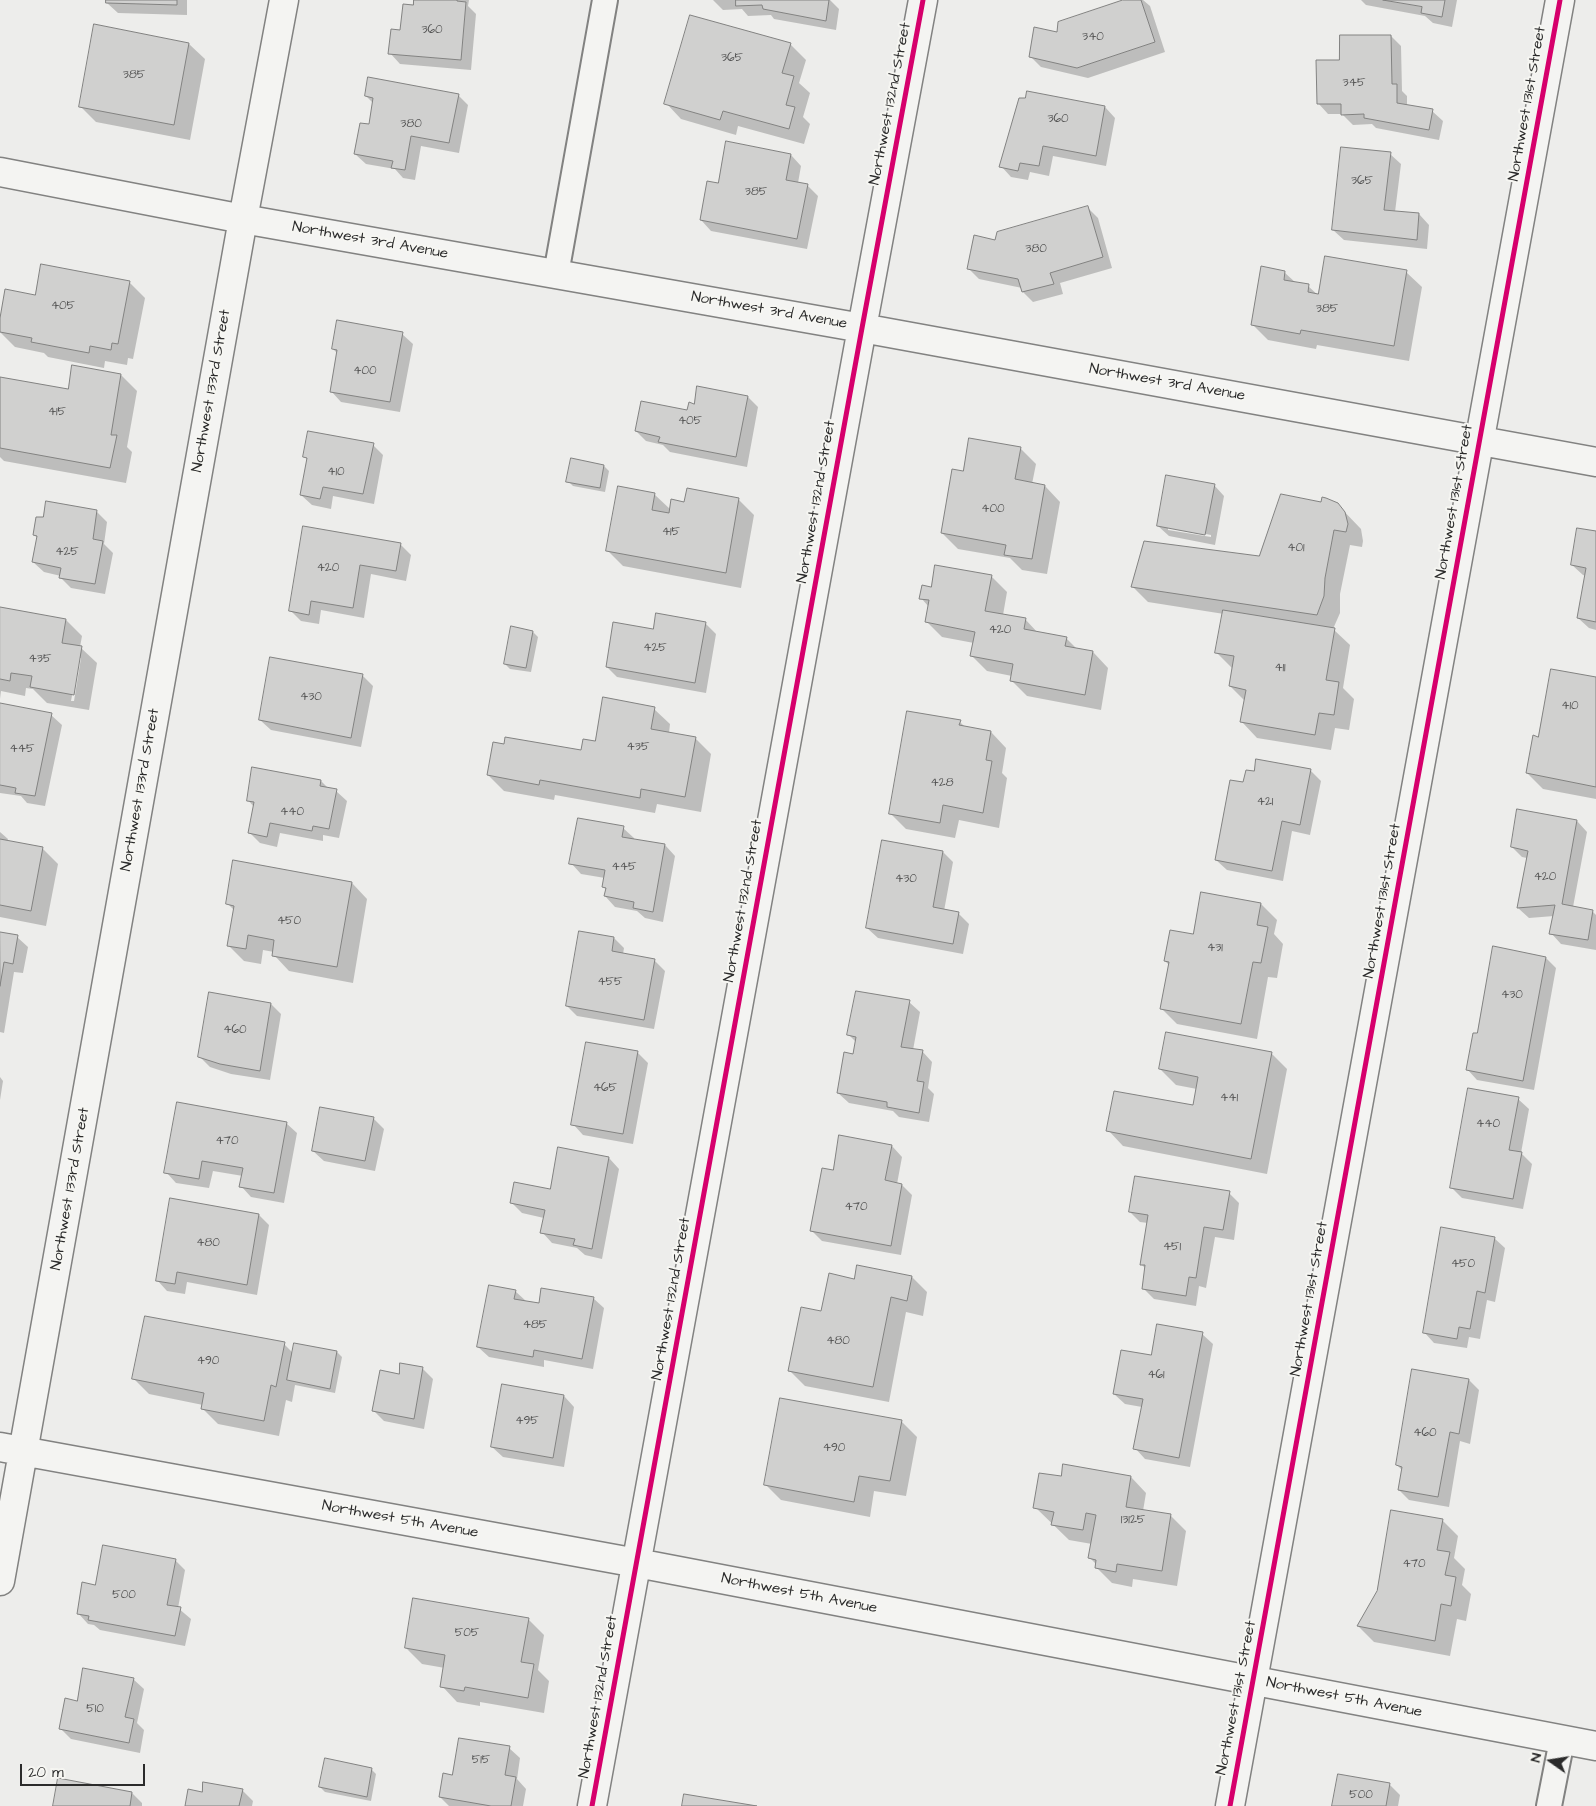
<!DOCTYPE html>
<style>
body{margin:0}
#map{position:relative;width:1596px;height:1806px;overflow:hidden;background:#ededeb;font-family:"Architects Daughter",sans-serif}
canvas{display:block}
.north{position:absolute;left:1526px;top:1736px;width:50px;height:50px;-webkit-text-stroke:4px #f6f6f2;paint-order:stroke;rotate:283deg;font-size:14px;font-weight:700;line-height:20px;text-align:center;color:#2b2b2b}
.north::after{content:'';display:block;margin:auto;width:18px;height:22px;background:#2b2b2b;clip-path:polygon(50% 0,100% 100%,50% 72%,0 100%)}
.scale{position:absolute;left:20px;top:1764px;width:125px;height:22px;box-sizing:border-box;border:2px solid #2b2b2b;border-top:0;padding-left:6px;font-size:15px;line-height:18px;white-space:nowrap;color:#2b2b2b;-webkit-text-stroke:4px #f6f6f2;paint-order:stroke}
</style>
<div id="map">
<canvas width="1596" height="1806"></canvas>
<div class="north">N</div>
<div class="scale">20 m</div>
</div>
<script>
const context = document.querySelector('canvas').getContext('2d');
context.lineJoin = 'round';
function fillPath(path, color) { context.fillStyle = color; context.fill(path, 'evenodd'); }
function strokePath(path, color, width, dash) { context.strokeStyle = color; context.lineWidth = width; context.lineCap = dash ? 'butt' : 'round'; context.setLineDash(dash || []); context.stroke(path); }
function write(font, color, halo, rows, align = 'center') {
  context.font = font + ' "Architects Daughter",sans-serif'; context.lineWidth = 4; context.setLineDash([]); context.textBaseline = 'middle'; context.strokeStyle = halo; context.fillStyle = color; for (const [text, x, y, turn = 0] of rows) {
    context.save(); context.translate(x, y); context.rotate((+turn || 0) * Math.PI / 180); context.textAlign = isNaN(turn) ? turn : align; if (halo) context.strokeText(text, 0, 0); context.fillText(text, 0, 0); context.restore();
  }
}
const shadow = new Path2D(`
 M107,0H187V15L118,13L107,3Z
 M415,0H469L468,6L476,14L471,70L400,64L390,53L414,7Z
 M713,0H830L839,9L836,30L774,19L771,15L748,16L742,9L723,10Z
 M1127,0H1143L1150,6L1165,52L1088,78L1041,67L1030,56Z
 M1361,0H1457L1452,27L1433,23L1425,16L1366,5Z
 M95,26L189,44L205,59L190,140L96,122L80,106Z
 M1391,36L1401,46L1402,91L1407,96V106L1432,111L1443,121L1439,140L1376,128L1372,124L1353,125L1342,114H1328L1318,103L1341,61Z
 M790,44L806,60L799,83L810,93L803,117L810,124L804,144L738,126L736,135L681,119L666,103Z
 M458,95L468,105L459,153L421,146L415,180L403,178L395,169L366,164L355,154L370,126L374,104L366,96Z
 M1105,107L1115,118L1106,166L1053,156L1049,176L1030,172L1028,180L1011,177L1001,166Z
 M1390,154L1401,164L1395,212L1419,214L1429,225L1427,249L1344,240L1333,230Z
 M791,155L801,166L798,183L807,185L818,196L807,249L711,231L701,220L719,184Z
 M1087,207L1098,218L1112,268L1060,283L1063,294L1033,302L1023,292L1022,288L979,279L968,268L996,242Z
 M1284,272L1296,283L1308,286L1319,296L1406,272L1422,287L1409,361L1317,345L1316,349L1268,340L1252,324Z
 M129,282L145,298L133,359L128,358L127,365L105,361L104,368L48,357L44,353L15,347L0,332V325L36,296Z
 M402,334L413,344L400,412L341,402L331,391L338,354L333,349Z
 M73,366L121,375L137,391L127,447L132,452L126,483L4,461L0,457V383L69,391Z
 M748,397L758,407L747,467L670,452L663,445L646,441L636,431L688,412L695,405Z
 M373,445L383,455L374,504L333,496L331,509L312,505L301,495L308,460L305,457Z
 M1020,448L1036,464L1032,484L1045,486L1060,502L1047,574L1022,570L1010,558L958,549L942,533L964,473Z
 M604,466L609,471L605,492L573,486L568,481Z
 M1214,485L1224,496L1215,545L1169,536L1158,526ZM1168,527L1211,535V537L1168,530Z
 M688,490L739,500L754,515L741,588L623,566L607,550L654,494L671,510L685,503Z
 M1322,504H1337L1361,529L1363,541L1362,547L1350,545L1340,594V613L1333,629L1350,645L1343,688L1354,699L1349,730L1335,728L1331,750L1257,738L1242,722L1245,701L1230,686L1232,668L1217,653L1224,614L1148,602L1133,587L1260,557Z
 M96,511L107,522L104,544L113,553L105,594L71,588L61,578V576L44,572L33,562L38,538L34,535Z
 M304,528L400,544L411,555L406,581L371,574L364,618L321,610L319,624L301,621L290,610Z
 M1596,533V630L1589,628L1578,618L1586,576L1583,575L1572,565Z
 M991,576L1007,592L1003,615L1025,619L1038,633L1066,638L1078,650L1093,652L1108,668L1101,710L1027,696L1011,680L1012,676L987,671L972,656L974,643L942,637L926,621L929,607L921,598L932,589Z
 M0,609L66,620L82,636L80,647L97,663L89,710L47,703L33,689L26,688L25,696L1,691L0,699ZM79,658H81L74,701H71Z
 M705,623L716,634L706,693L617,677L607,667Z
 M533,632L538,637L531,672L510,669L505,664Z
 M362,675L373,686L361,747L271,730L260,720Z
 M1596,678V799L1543,789L1527,773L1539,738Z
 M0,704L51,715L62,725L45,806L27,803L21,796L0,793Z
 M654,709L670,724L669,733L695,738L711,754L701,812L657,804L655,813L555,795L554,800L504,791L488,775L582,752Z
 M960,722L966,728L991,732L1006,748L1002,773L1007,778L999,828L959,820L955,838L906,829L891,814Z
 M1310,770L1321,781L1310,835L1292,831L1283,881L1227,870L1216,860L1244,784Z
 M321,781L329,789L336,791L347,801L339,838L323,835V841L280,833L277,847L260,843L250,833L254,807L248,800Z
 M1577,821L1587,832L1573,907L1592,911L1596,915V950L1561,944L1551,933L1554,916L1529,918L1518,908L1527,858L1522,857L1512,847Z
 M623,828L634,838V840L665,845L675,856L663,922L645,918L637,911L615,907L605,896L606,890L604,887L605,878L581,874L571,863Z
 M0,832L8,839L7,842L42,848L58,864L46,926L0,917Z
 M943,852L953,862L944,911L958,913L969,924L963,954L878,938L867,928Z
 M352,883L367,899L353,983L289,971L274,955V952L263,950L261,964L244,961L228,945L235,911L228,904Z
 M1202,894L1261,904L1277,920L1274,934L1283,944L1277,978L1268,977L1257,1039L1177,1024L1161,1008L1169,965L1165,961L1194,935Z
 M0,933L17,937L28,947L23,973L14,972L4,1033L0,1032Z
 M614,938L624,948L623,954L654,960L665,971L654,1029L577,1016L567,1006Z
 M1546,958L1556,968L1534,1090L1477,1080L1467,1069L1478,1035Z
 M909,1002L920,1012L913,1050L922,1051L932,1062L928,1088L934,1094L929,1122L899,1117L893,1111L849,1103L838,1093L854,1055L856,1042L849,1035Z
 M271,1004L281,1014L270,1080L231,1074L210,1067L199,1056Z
 M637,1052L648,1063L633,1144L583,1135L573,1124Z
 M1271,1053L1287,1069L1267,1174L1123,1146L1108,1130L1194,1107L1197,1089L1176,1085L1160,1069Z
 M0,1077L3,1081L0,1100Z
 M1518,1099L1529,1109L1521,1153L1532,1164L1523,1209L1462,1198L1452,1188Z
 M373,1118L384,1129L375,1171L324,1161L313,1151Z
 M286,1123L297,1133L284,1203L251,1197L241,1186L243,1176L213,1171L209,1188L176,1183L166,1172Z
 M892,1146L902,1157L897,1184L902,1185L912,1195L901,1255L822,1241L811,1230L834,1172Z
 M609,1158L619,1169L602,1259L585,1255L577,1248L552,1243L542,1232L544,1218L522,1213L512,1203L551,1190Z
 M1229,1193L1239,1203L1234,1240L1215,1237L1206,1288L1199,1286L1196,1306L1154,1299L1143,1288L1146,1269L1141,1264L1148,1223L1140,1222L1130,1212Z
 M259,1215L269,1225L257,1295L187,1282L185,1294L167,1291L157,1280Z
 M1494,1238L1505,1248L1495,1302L1487,1300L1480,1339L1469,1337L1467,1348L1434,1343L1424,1332Z
 M912,1277L927,1292L923,1316L906,1312L889,1402L805,1386L790,1371L822,1312L855,1280Z
 M515,1291L526,1301L540,1305L593,1298L604,1308L593,1369L544,1360V1367L489,1357L478,1347Z
 M1202,1334L1213,1344L1190,1467L1145,1459L1135,1448L1142,1407L1125,1404L1114,1394L1152,1356Z
 M284,1344L293,1353L337,1352L342,1357L335,1393L295,1385L292,1402L286,1400L279,1436L218,1424L202,1408L203,1405L149,1394L133,1378Z
 M422,1368L433,1379L424,1429L384,1421L374,1411L400,1375Z
 M1469,1380L1479,1390L1470,1444L1460,1441L1449,1507L1409,1500L1399,1490L1402,1470L1397,1465Z
 M564,1396L574,1407L564,1467L503,1457L492,1447Z
 M901,1421L917,1437L906,1496L874,1491L870,1517L781,1500L766,1485Z
 M1131,1477L1146,1493L1143,1511L1171,1516L1186,1531L1177,1586L1133,1579L1132,1587L1112,1583L1097,1568V1565L1090,1558L1092,1544L1069,1540L1035,1507L1062,1478Z
 M1442,1520L1458,1536L1454,1558L1465,1569L1462,1585L1471,1594L1466,1621L1457,1619L1450,1656L1374,1642L1358,1626Z
 M175,1560L185,1570L178,1608L191,1619L185,1646L100,1630L94,1625L88,1624L78,1613L96,1586Z
 M528,1619L544,1635L538,1670L549,1681L544,1713L480,1702V1706L457,1702L442,1686L445,1668L422,1664L406,1648Z
 M133,1679L144,1689L137,1723L144,1730L140,1753L71,1739L60,1728L78,1702Z
 M509,1748L520,1758L517,1779L526,1789L523,1806H449L440,1797L454,1776Z
 M371,1769L376,1774L371,1801L325,1792L320,1787Z
 M1389,1784L1400,1795L1398,1806H1334Z
 M242,1790L253,1801L252,1806H186L203,1793Z
 M132,1793L142,1803V1806H54Z`);
const building = new Path2D(`
 M106,0H177V5L106,3Z
 M414,0H457V1L466,2L461,60L388,54L391,29L400,30L403,4L413,5Z
 M736,0H829L826,21L763,9L762,5L736,6Z
 M1123,0H1141L1155,42L1077,68L1029,57L1034,27L1057,32L1058,22Z
 M1383,0H1445L1442,17L1421,13L1422,7Z
 M690,15L791,43L782,73L794,76L786,105L795,107L789,129L723,111L720,120L664,104Z
 M94,24L189,43L174,125L79,107Z
 M1340,35H1391L1392,84H1397V103L1433,109L1429,130L1364,118V114L1341,115V104H1317L1316,60H1339Z
 M368,77L459,94L449,143L411,136L405,170L391,168L393,161L354,154L360,123L369,124L373,98L365,96Z
 M1027,91L1105,106L1096,156L1043,146L1039,166L1020,163L1018,171L999,167L1019,98H1025Z
 M726,141L791,154L786,180L808,184L797,239L700,220L707,181L718,183Z
 M1341,147L1391,152L1384,210L1419,213L1417,240L1332,230Z
 M1088,206L1103,257L1050,273L1054,284L1022,292L1018,279L967,269L974,235L995,240L997,232Z
 M1325,256L1407,270L1394,346L1301,330L1300,334L1251,325L1261,266L1285,271L1284,280L1309,284L1308,292L1318,294Z
 M41,264L130,281L118,344L112,343L111,350L90,346L89,353L31,342L32,338L0,332V318L5,289L35,295Z
 M337,320L403,332L390,402L330,392L337,350L332,349Z
 M72,365L121,374L111,435H117L110,468L0,448V377L68,389Z
 M697,386L748,396L736,457L658,442L660,437L635,431L641,401L687,410L689,402L694,404Z
 M308,431L374,443L363,494L323,487L320,499L300,495L307,458L303,457Z
 M969,438L1021,447L1015,479L1045,485L1032,559L1004,555L1006,545L941,533L952,469L963,471Z
 M571,458L604,465L600,488L566,482Z
 M1166,475L1215,484L1205,535L1157,526Z
 M618,486L655,493L652,510L669,513L671,499L684,502L687,488L739,498L726,573L606,551Z
 M1281,494L1321,502L1322,497L1326,498L1338,503L1345,512L1348,524L1346,532L1334,530L1325,578L1324,596L1317,615L1131,587L1144,541L1259,556Z
 M46,501L97,510L93,539L103,541L95,584L59,578L61,568L32,562L37,536L33,535L36,517H43Z
 M303,526L401,543L396,571L360,565L353,608L311,601L309,615L289,611Z
 M1577,528L1596,531V622L1577,618L1586,568L1571,565Z
 M935,565L992,575L985,611L1026,618L1024,629L1067,637L1065,646L1093,651L1085,695L1010,681L1013,664L970,656L975,632L925,622L929,600L919,599L922,585L931,587Z
 M0,607L66,619L62,643L82,646L74,695L30,687L32,676L11,673L10,681L0,679Z
 M1223,610L1335,628L1326,680L1339,682L1334,715L1319,713L1315,735L1240,722L1246,690L1229,686L1234,656L1215,653Z
 M656,613L706,622L695,683L606,667L613,622L653,629Z
 M511,626L533,631L526,668L504,664Z
 M270,657L363,674L351,738L259,720Z
 M1551,669L1596,677V787L1526,773L1533,735L1538,737Z
 M603,697L655,707L651,729L696,737L685,797L641,789L640,798L540,780L539,785L487,775L493,742L504,744L505,737L581,750L583,739L595,741Z
 M0,703L52,713L35,796L15,793L16,788L0,785Z
 M907,711L961,720L959,725L991,731L986,760L992,761L983,813L943,805L940,823L889,814Z
 M1256,759L1311,769L1300,825L1282,821L1272,871L1215,860L1230,780L1243,782L1246,770L1254,771Z
 M252,767L321,780L320,786L337,789L329,829L313,826L312,831L270,823L267,837L248,833L254,802L247,801Z
 M1517,809L1577,820L1562,904L1593,910L1588,940L1549,934L1555,905L1517,908L1528,851L1511,847Z
 M578,818L624,826L622,837L665,844L653,912L633,908L634,902L604,896L606,888L602,887L605,870L569,864Z
 M0,839L43,847L31,911L0,905Z
 M882,840L943,851L933,907L959,912L953,944L866,928Z
 M233,860L352,882L337,967L272,956L274,940L248,935L246,949L227,946L234,906L226,904Z
 M1201,892L1261,903L1257,925L1268,927L1261,963L1253,962L1241,1024L1160,1009L1169,962L1164,961L1170,930L1193,934Z
 M579,931L614,937L612,951L655,959L644,1020L566,1006Z
 M0,932L18,935L13,964L4,962L0,986Z
 M1493,946L1546,957L1523,1081L1466,1070L1473,1033H1477Z
 M856,991L910,1000L901,1047L923,1050L917,1081L924,1082L919,1113L887,1107V1102L837,1093L844,1052L853,1054L856,1037L847,1035Z
 M209,992L271,1003L260,1071L220,1064L198,1057Z
 M1166,1032L1272,1052L1251,1159L1106,1131L1114,1091L1193,1105L1198,1077L1159,1069Z
 M586,1042L638,1051L623,1134L571,1125Z
 M1468,1088L1519,1097L1509,1150L1522,1152L1513,1199L1450,1188Z
 M177,1102L287,1122L274,1193L239,1187L243,1168L202,1161L199,1179L164,1173Z
 M320,1107L374,1117L365,1161L312,1151Z
 M839,1135L892,1145L885,1180L902,1184L891,1246L810,1231L822,1168L833,1170Z
 M558,1147L609,1157L592,1249L573,1245L575,1239L540,1233L545,1210L510,1203L514,1182L550,1189Z
 M1135,1176L1230,1191L1223,1230L1204,1227L1196,1278L1189,1277L1186,1296L1142,1289L1145,1265H1140L1148,1215L1129,1212Z
 M170,1198L259,1214L247,1285L177,1272L175,1284L156,1281Z
 M1441,1227L1495,1237L1485,1293L1477,1291L1470,1329L1459,1327L1457,1339L1423,1333Z
 M857,1265L912,1276L907,1301L891,1297L873,1387L788,1371L801,1307L821,1311L829,1273L854,1279Z
 M489,1285L516,1290L514,1299L539,1303L541,1288L594,1297L582,1359L534,1350L533,1357L477,1347Z
 M145,1316L285,1342L276,1387L271,1385L264,1421L201,1409L204,1393L132,1379Z
 M1157,1324L1203,1332L1179,1458L1133,1449L1143,1399L1113,1394L1121,1350L1151,1355Z
 M294,1343L337,1351L330,1389L287,1380Z
 M400,1363L423,1367L414,1419L372,1411L380,1370L399,1374Z
 M1412,1369L1469,1379L1459,1434L1450,1432L1438,1497L1398,1490L1402,1467L1396,1465Z
 M502,1384L564,1395L553,1458L491,1447Z
 M780,1398L902,1420L890,1481L859,1476L854,1502L764,1485Z
 M1063,1464L1131,1476L1126,1507L1171,1514L1162,1571L1117,1564L1116,1572L1095,1568L1096,1560L1088,1558L1096,1515L1086,1513L1083,1530L1051,1525L1054,1512L1033,1508L1039,1473L1061,1476Z
 M1391,1510L1443,1519L1437,1550L1450,1552L1445,1575L1456,1577L1451,1606L1441,1604L1435,1641L1357,1626L1377,1591Z
 M103,1545L176,1559L167,1605L181,1607L175,1636L88,1620L89,1616L77,1614L82,1582L95,1585Z
 M413,1598L529,1618L521,1662L534,1664L528,1698L465,1687L464,1691L440,1687L445,1655L405,1648Z
 M83,1668L134,1678L125,1717L134,1719L129,1743L59,1729L65,1698L77,1701Z
 M459,1738L510,1746L505,1775L516,1777L511,1806H491L439,1797L443,1773L452,1775Z
 M325,1758L372,1768L367,1797L319,1787Z
 M1338,1774L1390,1783L1386,1806H1332Z
 M58,1778L132,1792L130,1806H53Z
 M203,1782L243,1789L239,1806H185L188,1789L202,1792Z
 M684,1794L757,1806H682Z`);
const lane = new Path2D(`
 M556,274L605,0
 M1549,1806L1562,1740`);
const street = new Path2D(`
 M0,172L243,219L862,328L1596,462
 M0,1447L637,1563L1596,1746
 M0,1581L243,219L284,0
 M592,1806L862,328L923,0
 M1230,1806L1560,0`);
const cycleway = new Path2D(`
 M592,1806L862,328L923,0
 M1230,1806L1560,0`);
const numberNames = [
 ["360",432,30],
 ["340",1093,37],
 ["365",732,58],
 ["385",134,75],
 ["345",1354,83],
 ["360",1058,119],
 ["380",411,124],
 ["365",1362,181],
 ["385",756,192],
 ["380",1036,249],
 ["405",63,306],
 ["385",1327,309],
 ["400",365,371],
 ["415",57,412],
 ["405",690,421],
 ["410",336,472],
 ["400",993,509],
 ["415",671,532],
 ["401",1296,548],
 ["425",67,552],
 ["420",328,568],
 ["420",1000,630],
 ["425",655,648],
 ["435",40,659],
 ["411",1280,668],
 ["430",311,697],
 ["410",1570,706],
 ["435",638,747],
 ["445",22,749],
 ["428",942,783],
 ["421",1265,802],
 ["440",292,812],
 ["445",624,867],
 ["420",1545,877],
 ["430",906,879],
 ["450",289,921],
 ["431",1215,948],
 ["455",610,982],
 ["430",1512,995],
 ["460",235,1030],
 ["465",605,1088],
 ["441",1229,1098],
 ["440",1488,1124],
 ["470",227,1141],
 ["470",856,1207],
 ["480",208,1243],
 ["451",1172,1247],
 ["450",1463,1264],
 ["485",535,1325],
 ["480",838,1341],
 ["490",208,1361],
 ["461",1156,1375],
 ["495",527,1421],
 ["460",1425,1433],
 ["490",834,1448],
 ["13125",1133,1520],
 ["470",1414,1564],
 ["500",124,1595],
 ["505",467,1633],
 ["510",95,1709],
 ["515",481,1760],
 ["500",1361,1795]
];
const streetNames = [
 ["Northwest 132nd Street",891,104,-79],
 ["Northwest 131st Street",1528,104,-80],
 ["Northwest 3rd Avenue",370,241,10],
 ["Northwest 3rd Avenue",769,311,10],
 ["Northwest 3rd Avenue",1167,383,10],
 ["Northwest 133rd Street",212,391,-80],
 ["Northwest 132nd Street",817,502,-80],
 ["Northwest 131st Street",1455,502,-80],
 ["Northwest 133rd Street",141,790,-80],
 ["Northwest 132nd Street",744,901,-80],
 ["Northwest 131st Street",1383,901,-80],
 ["Northwest 133rd Street",71,1189,-80],
 ["Northwest 132nd Street",672,1299,-80],
 ["Northwest 131st Street",1310,1299,-80],
 ["Northwest 5th Avenue",400,1520,10],
 ["Northwest 5th Avenue",799,1594,11],
 ["Northwest 132nd Street",599,1697,-80],
 ["Northwest 131st Street",1237,1698,-79],
 ["Northwest 5th Avenue",1344,1698,11]
];
fillPath(shadow, '#0003');
fillPath(building, '#d0d0cf');
strokePath(building, '#828281', 1);
strokePath(lane, '#828281', 28);
strokePath(street, '#828281', 31);
strokePath(lane, '#f4f4f2', 24);
strokePath(street, '#f4f4f2', 28);
strokePath(cycleway, '#d6006c', 5);
write('12px', '#545454', null, numberNames);
write('15px', '#2b2b2b', '#f6f6f2', streetNames);
</script>
